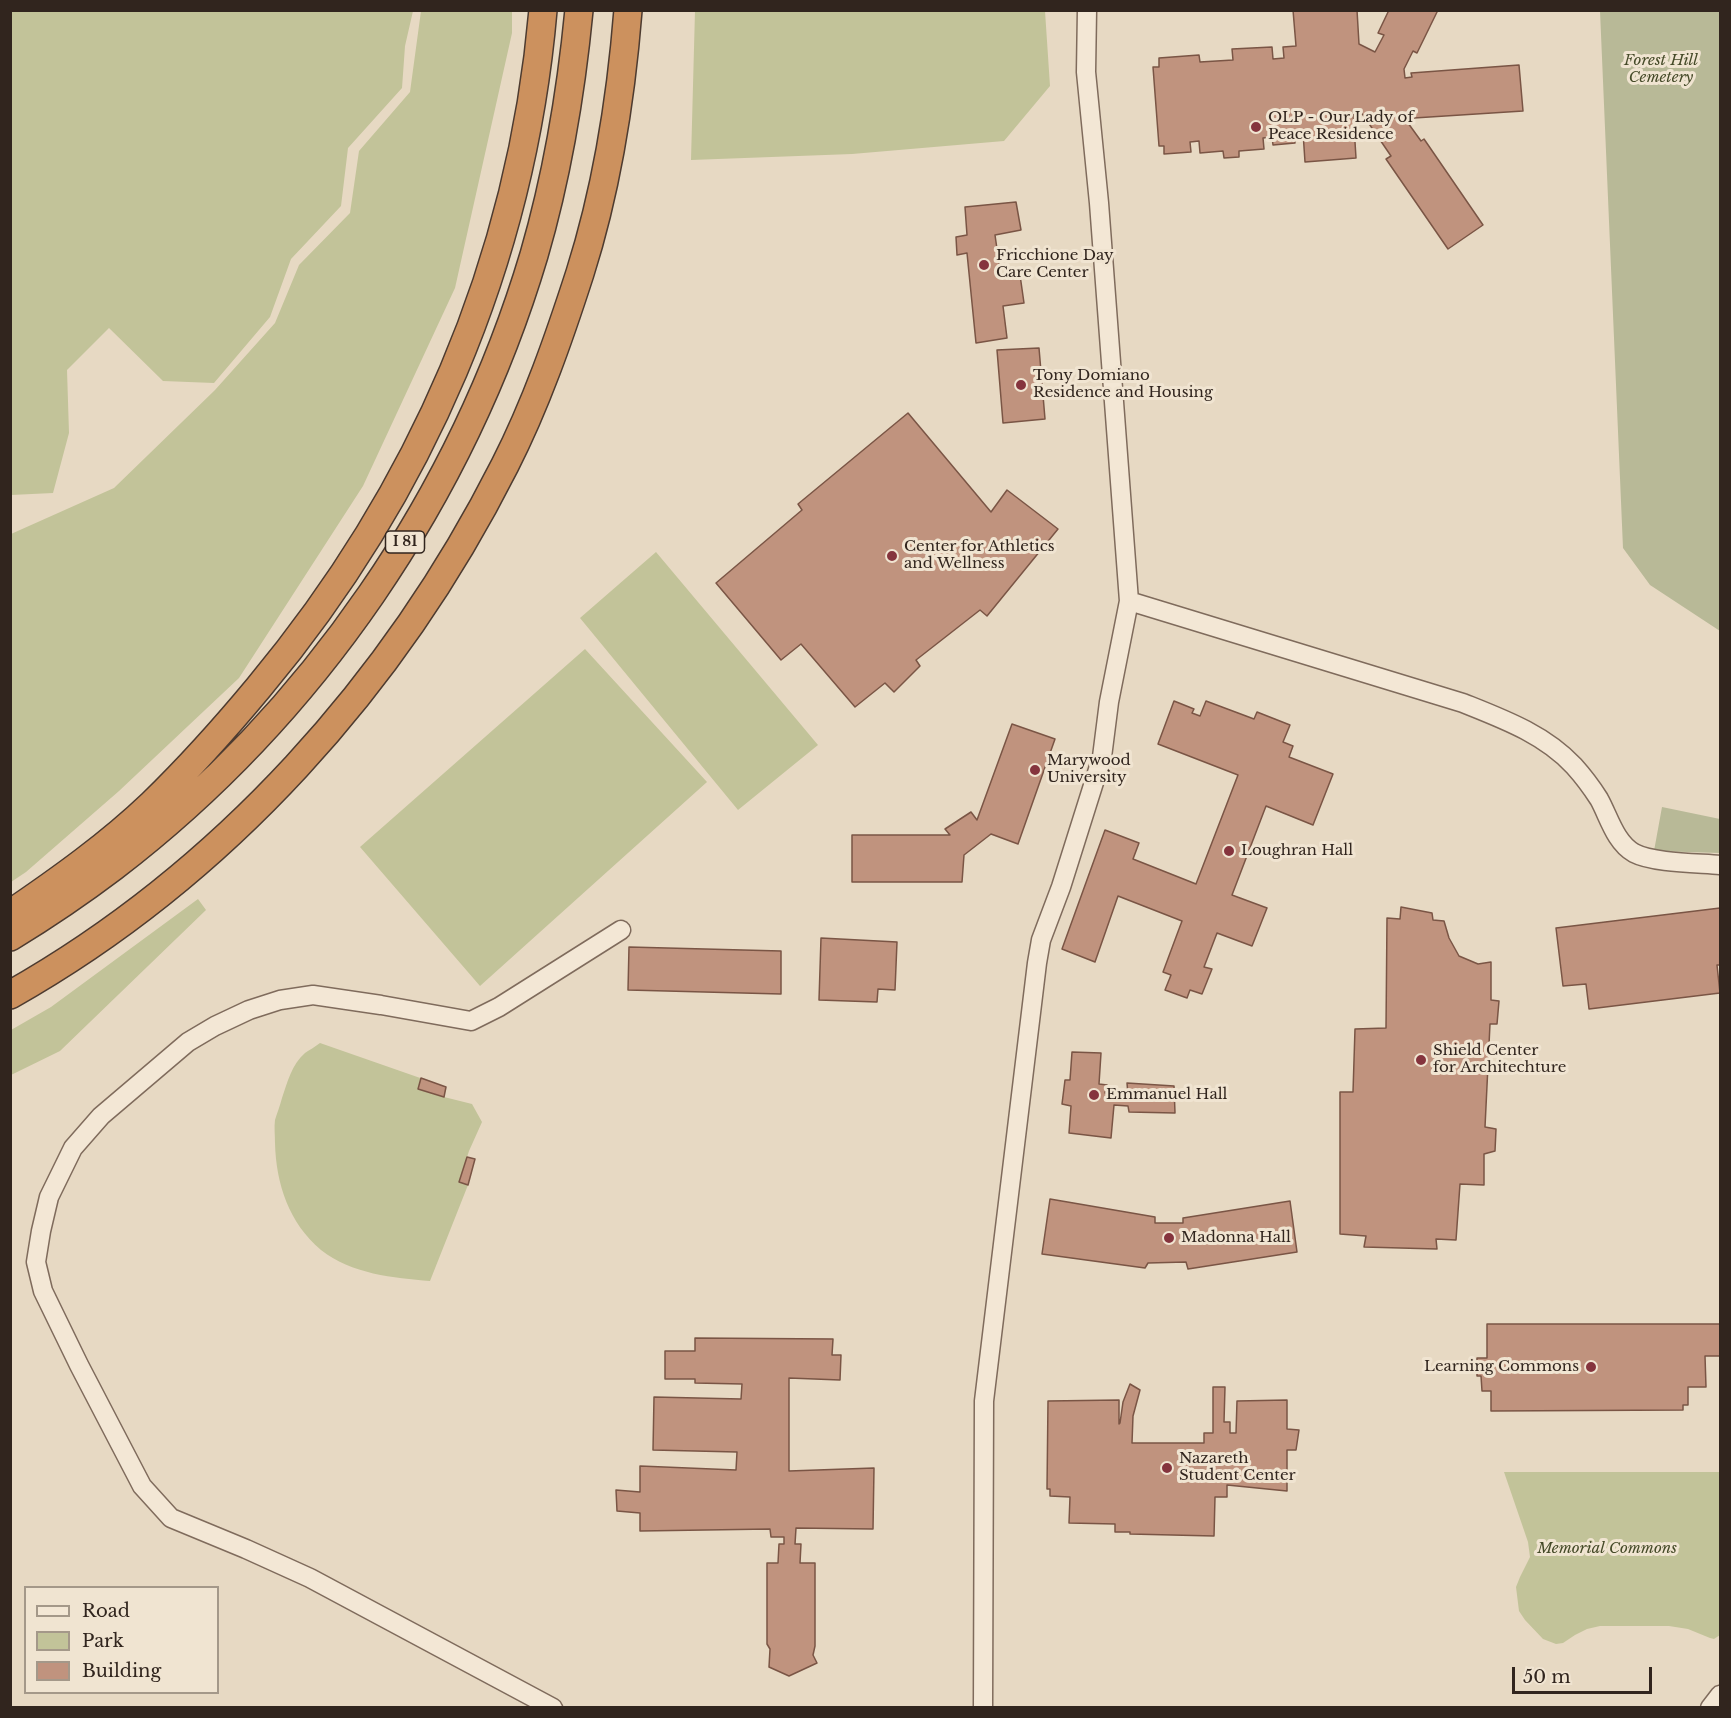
<!DOCTYPE html>
<style>
body{margin:0}
#map{position:relative;width:1731px;height:1718px;overflow:hidden;background:#e7d9c3;font-family:"Libre Baskerville",serif}
canvas{display:block}
.frame{position:absolute;inset:0;border:12px solid #31251e;pointer-events:none}
.legend{position:absolute;left:24px;top:1586px;width:195px;height:108px;box-sizing:border-box;background:#f0e4d1;border:2px solid #a49889;margin:0;padding:8px 10px;list-style:none;font-size:18px;color:#31251e}
.legend li{display:flex;align-items:center;gap:12px;height:30px}
.legend b{width:30px;border:2px solid #a49889}
.scale{position:absolute;left:1512px;top:1667px;width:140px;height:27px;box-sizing:border-box;border:3px solid #31251e;border-top:0;padding-left:8px;font-size:18px;line-height:21px;white-space:nowrap;color:#31251e;-webkit-text-stroke:4px #f0e4d1;paint-order:stroke}
</style>
<div id="map">
<canvas width="1731" height="1718"></canvas>
<div class="frame"></div>
<ul class="legend">
<li><b style="height:8px;background:#f3e7d5"></b>Road</li>
<li><b style="height:16px;background:#c2c399"></b>Park</li>
<li><b style="height:16px;background:#c0937e"></b>Building</li>
</ul>
<div class="scale">50 m</div>
</div>
<script>
const context = document.querySelector('canvas').getContext('2d');
context.lineJoin = 'round';
function fillPath(path, color) { context.fillStyle = color; context.fill(path, 'evenodd'); }
function strokePath(path, color, width, dash) { context.strokeStyle = color; context.lineWidth = width; context.lineCap = dash ? 'butt' : 'round'; context.setLineDash(dash || []); context.stroke(path); }
function write(font, color, halo, rows, align = 'center') {
  context.font = font + ' "Libre Baskerville",serif'; context.lineWidth = 6; context.setLineDash([]); context.textBaseline = 'middle'; context.strokeStyle = halo; context.fillStyle = color; for (const [text, x, y, turn = 0] of rows) {
    context.save(); context.translate(x, y); context.rotate((+turn || 0) * Math.PI / 180); context.textAlign = isNaN(turn) ? turn : align; if (halo) context.strokeText(text, 0, 0); context.fillText(text, 0, 0); context.restore();
  }
}
const green = new Path2D(`
 M11,10L413,11L405,46L402,88L348,148L341,206L291,259L270,317L214,383L163,381L109,328L67,370L69,433L53,493L11,495Z
 M421,11H512V33L455,288L363,486L239,678L119,791L26,872L11,882V534L114,488L215,390L275,323L299,265L350,213L359,151L410,92Z
 M695,11H1045L1050,86L1004,141L852,154L691,160Z
 M656,552L818,745L738,810L580,618Z
 M585,649L707,782L480,986L360,847Z
 M198,899L206,910L60,1051L11,1075V1030L51,1007Z
 M320,1043L446,1087L444,1097L472,1104L482,1122L469,1151L459,1182L468,1185L430,1281C394,1278 351,1274 321,1250C289,1223 276,1184 275,1143C275,1136 274,1127 275,1120C277,1113 280,1106 282,1098C287,1083 292,1064 305,1053C309,1050 315,1047 320,1043Z
 M1504,1472H1720V1635L1714,1639L1710,1638L1688,1629L1669,1626H1600L1587,1629L1575,1635L1563,1643L1556,1644L1543,1639L1525,1620L1519,1611L1516,1587L1520,1577L1530,1557L1528,1542Z`);
const cemetery = new Path2D(`
 M1600,11H1720V631L1650,585L1623,548Z
 M1662,807L1720,819V853L1654,851Z`);
const building = new Path2D(`
 M1293,10H1357L1359,44L1375,52L1384,35L1378,33L1389,10H1438L1417,53L1413,51L1404,69L1405,78L1412,77L1411,73L1519,65L1523,111L1414,118V113L1408,114V123L1421,141L1424,139L1483,225L1448,249L1386,159L1391,156L1359,109L1353,110L1356,158L1305,162L1303,132L1294,133L1295,143L1273,145L1272,137L1263,138L1264,149L1239,151V157L1224,158L1223,151L1200,153L1199,141L1190,142L1191,152L1164,154V146H1159L1153,67H1159V58L1199,55L1200,62L1233,60L1232,49L1272,47L1273,59L1284,58L1283,47L1296,46Z
 M1016,202L1021,230L995,235L1001,277L1020,275L1024,303L1003,306L1007,338L976,343L967,253L957,255L956,237L967,235L965,207Z
 M1039,348L1045,419L1003,423L997,350Z
 M908,413L991,512L1007,490L1058,529L987,616L980,610L916,660L920,666L894,692L885,683L855,707L801,644L781,660L716,583L802,510L798,504Z
 M1174,701L1194,709L1192,713L1200,716L1206,701L1254,719L1257,712L1290,725L1283,742L1293,746L1289,757L1333,774L1313,825L1266,806L1232,895L1267,908L1252,946L1217,933L1204,967L1212,969L1202,994L1190,990L1187,998L1165,990L1171,975L1163,972L1182,921L1118,896L1095,962L1062,949L1105,830L1139,843L1133,859L1196,884L1238,775L1158,744Z
 M1012,724L1055,739L1018,844L991,834L964,855L962,882H852V835H950L945,829L971,812L977,820Z
 M1401,907L1432,913L1433,920L1444,921L1449,938L1459,956L1478,964L1491,962V1000L1499,1001L1497,1024H1490L1485,1127L1496,1129L1495,1151L1484,1154V1185L1460,1184L1456,1240L1436,1239L1437,1249L1364,1247L1366,1236L1340,1234V1092H1353L1355,1029L1386,1028L1387,918L1400,919Z
 M1720,908V965H1717L1720,993L1589,1009L1586,984L1563,986L1556,928Z
 M821,938L897,942L895,990L878,989L877,1002L819,1000Z
 M629,947L781,951V994L628,990Z
 M1072,1052L1101,1053L1099,1084L1107,1085L1105,1093L1128,1095L1127,1083L1174,1086L1175,1113L1129,1112L1128,1106L1114,1105L1111,1138L1069,1133L1071,1106L1062,1104L1065,1080H1070Z
 M421,1078L446,1087L444,1097L418,1089Z
 M467,1157L475,1159L468,1185L459,1182Z
 M1050,1199L1155,1217V1223H1183V1218L1290,1201L1297,1252L1188,1269L1186,1262L1148,1263L1145,1268L1042,1254Z
 M1487,1324H1720V1356H1705L1706,1387H1688V1405H1683V1410L1491,1411V1391H1482L1481,1376H1477V1358H1487Z
 M695,1338L833,1339L832,1355H841L840,1380L789,1378V1471L874,1468L873,1529L796,1528L795,1544H801L800,1563H815V1646L813,1655L817,1663L789,1676L769,1667L770,1649L767,1644V1563H778L779,1544H784V1537H771L770,1529L640,1531V1513L617,1511L616,1490L640,1492V1466L736,1470L737,1452L653,1450L654,1397L741,1399L742,1384L695,1383V1379H665V1351H695Z
 M1130,1384L1140,1390L1133,1416L1132,1443H1204V1433H1213V1387H1225L1224,1422H1230V1433H1236L1237,1401L1287,1400V1429L1299,1430L1296,1450H1287V1491L1227,1485V1497H1215L1214,1536L1130,1534V1532H1115V1524L1069,1523L1070,1497L1050,1496V1489H1047L1048,1401L1119,1400V1424L1120,1423L1123,1402Z`);
const minor = new Path2D(`
 M1129,601L1463,703C1503,719 1544,734 1574,766C1583,776 1592,788 1599,799C1609,817 1615,842 1634,853C1653,863 1698,863 1720,865
 M553,1708L310,1578L246,1549L171,1518L142,1486L79,1365L43,1291L36,1262L41,1231L49,1197L73,1148L101,1116L188,1042L215,1026L249,1010L280,1000L313,995L381,1005L471,1021L499,1007L621,930
 M983,1708L984,1401L1037,963L1041,940L1061,887L1102,757L1109,702L1129,601L1099,203L1086,72L1087,10
 M1710,1708L1720,1695`);
const highway = new Path2D(`
 M10,914C60,880 109,845 152,804C190,767 225,728 259,687C421,493 521,263 543,10
 M10,937C46,915 80,892 113,867C313,714 462,496 534,255C557,176 571,93 579,10
 M10,995C224,874 395,683 505,465C536,404 559,338 580,273C607,188 621,99 628,10`);
const markers = [
 [1256,127,6,"#85343d"],
 [984,265,6,"#85343d"],
 [1021,385,6,"#85343d"],
 [892,556,6,"#85343d"],
 [1035,770,6,"#85343d"],
 [1229,851,6,"#85343d"],
 [1421,1060,6,"#85343d"],
 [1094,1095,6,"#85343d"],
 [1169,1238,6,"#85343d"],
 [1591,1367,6,"#85343d"],
 [1167,1468,6,"#85343d"]
];
const shields = [
 [405,542,39]
];
const shieldNames = [
 ["I 81",405,542]
];
const parkNames = [
 ["Forest Hill",1661,61],
 ["Cemetery",1661,78],
 ["Memorial Commons",1607,1549]
];
const poiNames = [
 ["OLP - Our Lady of",1268,118],
 ["Peace Residence",1268,135],
 ["Fricchione Day",996,256],
 ["Care Center",996,273],
 ["Tony Domiano",1033,376],
 ["Residence and Housing",1033,393],
 ["Center for Athletics",904,547],
 ["and Wellness",904,564],
 ["Marywood",1047,761],
 ["University",1047,778],
 ["Loughran Hall",1241,851],
 ["Shield Center",1433,1051],
 ["for Architechture",1433,1068],
 ["Emmanuel Hall",1106,1095],
 ["Madonna Hall",1181,1238],
 ["Learning Commons",1579,1367,"right"],
 ["Nazareth",1179,1459],
 ["Student Center",1179,1476]
];
fillPath(green, '#c2c399');
fillPath(cemetery, '#b8b997');
fillPath(building, '#c0937e');
strokePath(building, '#7a5545', 1.5);
strokePath(minor, '#7f6b5c', 21);
strokePath(highway, '#4d3b30', 30);
strokePath(minor, '#f3e7d5', 18);
strokePath(highway, '#cc915e', 27);
for (const [x, y, r, color] of markers) { const dot = new Path2D(); dot.arc(x, y, r, 0, 2 * Math.PI); context.fillStyle = color; context.fill(dot); strokePath(dot, '#f0e4d1', 2); }
for (const [x, y, w] of shields) { const box = new Path2D(); box.roundRect(x - w / 2, y - 11, w, 22, 4.5); context.fillStyle = '#f0e4d1'; context.fill(box); strokePath(box, '#31251e', 1.5); }
write('bold 14px', '#31251e', null, shieldNames);
write('italic 15px', '#454a28', '#f0e4d1', parkNames);
write('15px', '#31251e', '#f0e4d1', poiNames, 'left');
</script>
